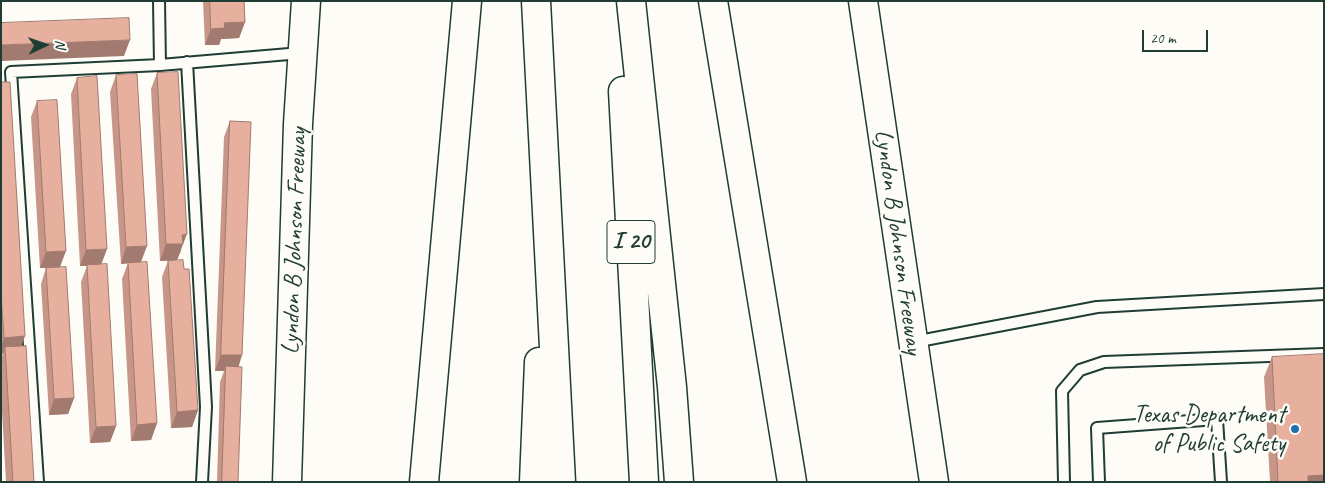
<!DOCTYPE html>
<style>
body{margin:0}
#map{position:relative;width:1325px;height:483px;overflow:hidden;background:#fdfcf7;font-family:Caveat,sans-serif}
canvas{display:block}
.frame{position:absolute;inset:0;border:2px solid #1f3d34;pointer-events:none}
.north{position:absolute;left:20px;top:20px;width:50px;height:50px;-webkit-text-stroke:4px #fdfcf7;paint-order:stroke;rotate:87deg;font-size:14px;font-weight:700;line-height:20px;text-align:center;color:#1f3d34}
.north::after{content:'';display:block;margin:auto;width:18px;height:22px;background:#1f3d34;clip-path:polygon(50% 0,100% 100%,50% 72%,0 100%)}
.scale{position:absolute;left:1142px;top:30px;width:66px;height:22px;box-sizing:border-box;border:2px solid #1f3d34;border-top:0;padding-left:6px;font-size:15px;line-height:18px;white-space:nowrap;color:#1f3d34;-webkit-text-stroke:4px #fdfcf7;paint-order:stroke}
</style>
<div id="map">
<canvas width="1325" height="483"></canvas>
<div class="frame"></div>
<div class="north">N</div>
<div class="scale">20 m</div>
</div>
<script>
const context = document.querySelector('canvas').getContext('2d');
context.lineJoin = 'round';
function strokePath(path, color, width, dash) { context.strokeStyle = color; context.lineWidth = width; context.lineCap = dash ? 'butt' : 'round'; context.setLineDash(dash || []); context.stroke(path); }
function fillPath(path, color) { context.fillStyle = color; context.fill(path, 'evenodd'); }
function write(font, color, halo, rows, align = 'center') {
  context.font = font + ' Caveat,sans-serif'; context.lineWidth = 5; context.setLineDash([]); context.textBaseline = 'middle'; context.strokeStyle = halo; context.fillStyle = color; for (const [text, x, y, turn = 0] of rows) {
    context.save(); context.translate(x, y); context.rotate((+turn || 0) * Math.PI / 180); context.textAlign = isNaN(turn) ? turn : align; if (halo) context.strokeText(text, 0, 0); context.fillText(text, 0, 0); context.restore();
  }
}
const service = new Path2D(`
 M159,1L160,65L301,53
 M187,62L206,407L202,482
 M914,342L1097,307L1324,294
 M38,482L11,72L160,65
 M1064,482L1062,391L1080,370L1104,362L1324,354
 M1099,482L1097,428L1217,419L1221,482`);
const secondary = new Path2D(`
 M863,1L934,482
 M287,482L298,124L306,1`);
const motorway = new Path2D(`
 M536,1L561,482
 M631,1L672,387L679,482
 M713,1L792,482
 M623,91L644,482
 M424,482L467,1
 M534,482L539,362`);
const wall = new Path2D(`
 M203,1H244L245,22L239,38L221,39L219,45H205Z
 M157,73L181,251L177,260L160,261L151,89Z
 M116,75L141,262L157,423L151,440L131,441L122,279L128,263L121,264L110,92Z
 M77,78L101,264L116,426L110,442L90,443L81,282L87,266H80L71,94Z
 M1,82L22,346L34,482H6L1,394V358L3,354H1Z
 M37,101L60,267L74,398L68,414L49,415L41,284L46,268H40L31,117Z
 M230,121L238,367V482H217L220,382L224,371H215L224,137Z
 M168,261L184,269L198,410L192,427L171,428L162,277Z
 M1272,357L1324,482H1270L1264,377Z`);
const shadedWall = new Path2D(`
 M245,22L239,38L221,39L219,45H205L211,29L224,23Z
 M130,40L124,56L1,61V45Z
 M187,234L177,260L160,261L166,244L182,235Z
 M147,246L141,262L121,264L126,247Z
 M107,249L101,265L80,266L86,250Z
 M66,251L60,267L40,268L46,252Z
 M25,336L19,353L5,347L3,354H1V345L4,338Z
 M221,355H242L237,372L226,366L224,371H215Z
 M74,398L68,414L49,415L54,399Z
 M198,410L192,427L171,428L177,412Z
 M157,423L151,440L131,441L137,425Z
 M116,426L110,442L90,443L96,427Z
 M1324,475V482H1306L1308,476Z`);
const building = new Path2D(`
 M210,1H244L245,22L224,23L225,28L211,29Z
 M129,18L130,40L1,45V23Z
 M178,72L187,234L182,235L183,244H166L157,73Z
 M137,74L147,246L126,247L116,75Z
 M97,76L107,249L86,250L77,78Z
 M1,82H10L25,336L4,338L1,294Z
 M57,100L66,251L46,252L37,101Z
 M230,121L251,122L242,355H221Z
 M183,260L184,269H189L198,410L177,412L168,261Z
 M147,262L157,423L137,425L128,263Z
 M107,264L116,426L96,427L87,265Z
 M66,267L74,398L54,399L46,268Z
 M26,346L34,482H13L5,347Z
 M1324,354V475L1308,476V482H1278L1272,357Z
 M226,366L242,367L238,482H222Z`);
const markers = [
 [1295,429,5,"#1f6fb2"]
];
const shields = [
 [631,242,48]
];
const shieldNames = [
 ["I 20",631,242]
];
const streetNames = [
 ["Lyndon B Johnson Freeway",295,241,-88],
 ["Lyndon B Johnson Freeway",898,242,82]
];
const poiNames = [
 ["Texas Department",1285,415],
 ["of Public Safety",1285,444]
];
strokePath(service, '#1f3d34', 14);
strokePath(secondary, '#1f3d34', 31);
strokePath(motorway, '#1f3d34', 31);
strokePath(service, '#fdfcf7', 10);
strokePath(secondary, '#fdfcf7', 28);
strokePath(motorway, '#fdfcf7', 28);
fillPath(wall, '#c79688');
fillPath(shadedWall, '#a27a6f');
fillPath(building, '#e7af9e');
strokePath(building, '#a27a6f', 1);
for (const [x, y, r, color] of markers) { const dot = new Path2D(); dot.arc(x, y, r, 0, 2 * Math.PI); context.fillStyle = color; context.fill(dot); strokePath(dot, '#fdfcf7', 2); }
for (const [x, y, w] of shields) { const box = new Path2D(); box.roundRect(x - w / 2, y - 21.5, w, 43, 4); context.fillStyle = '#fdfcf7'; context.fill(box); strokePath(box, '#1f3d34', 1); }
write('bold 24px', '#1f3d34', null, shieldNames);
write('25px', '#1f3d34', '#fdfcf7', streetNames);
write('25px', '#1f3d34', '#fdfcf7', poiNames, 'right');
</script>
